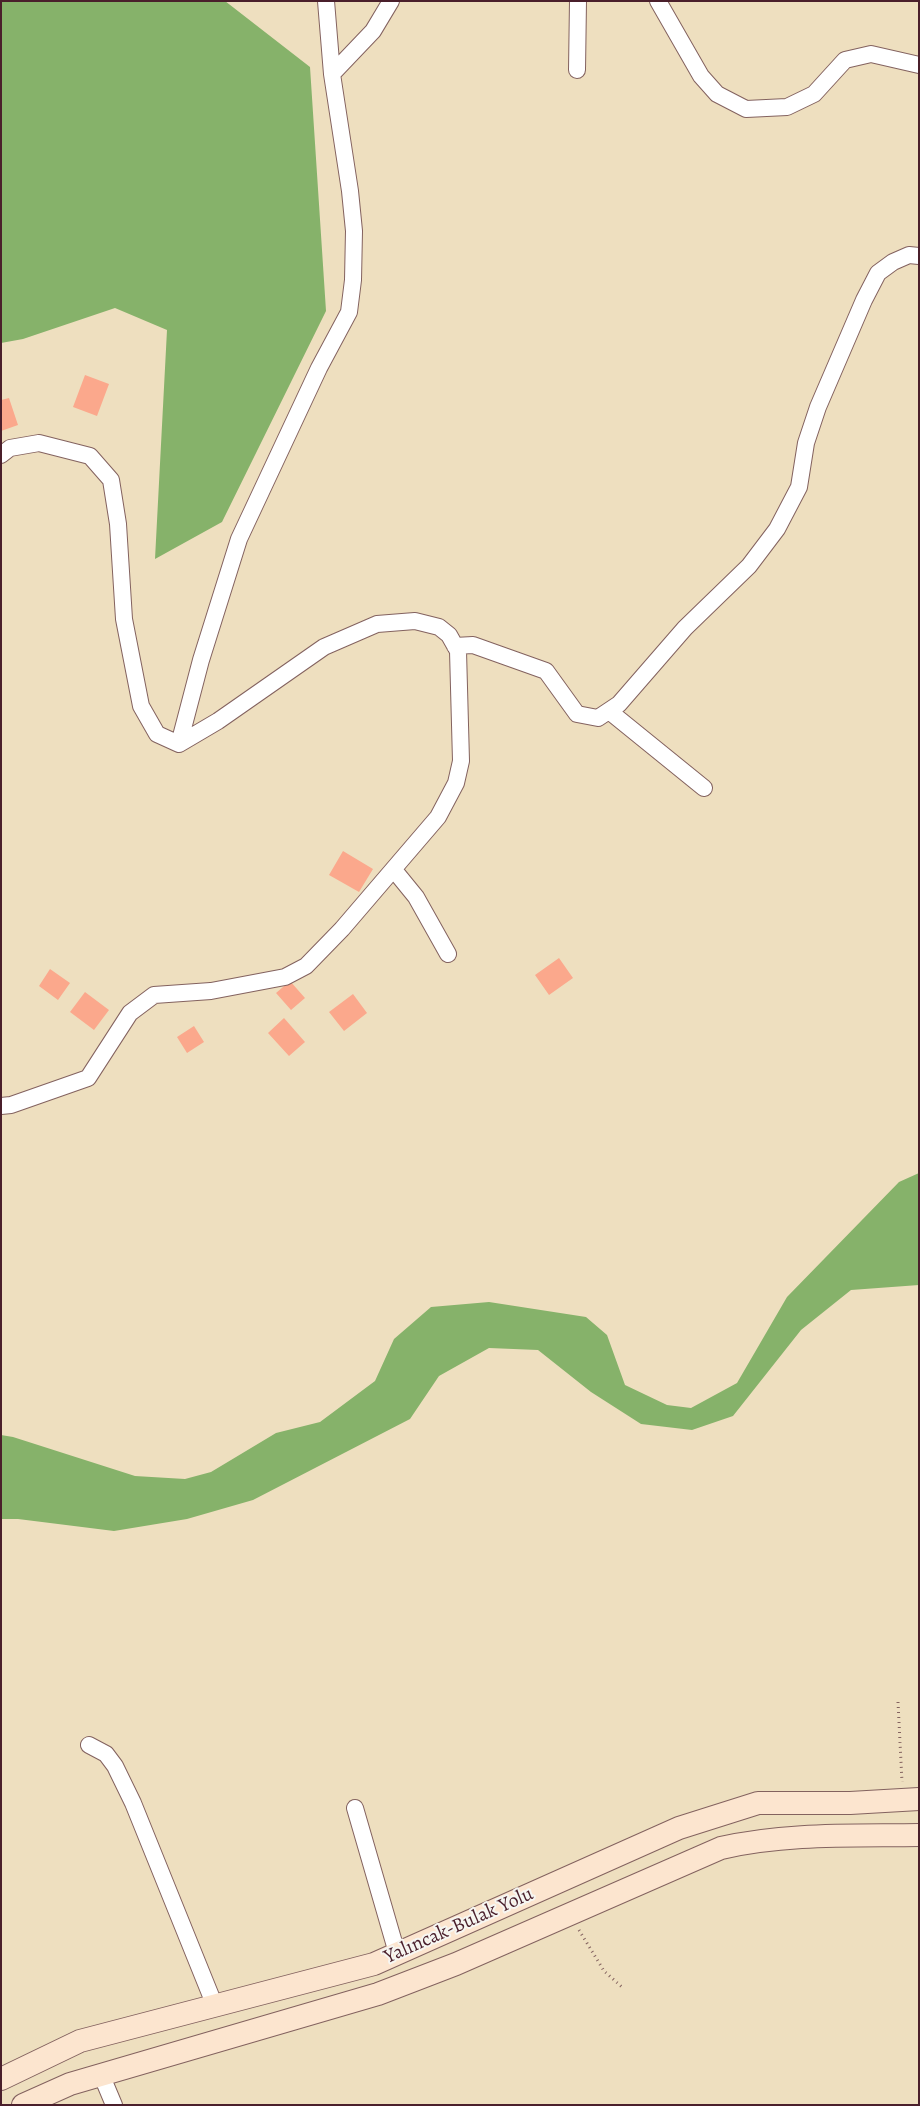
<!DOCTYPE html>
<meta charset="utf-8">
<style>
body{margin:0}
#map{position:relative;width:920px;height:2106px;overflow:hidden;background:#eedfbf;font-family:Alegreya,serif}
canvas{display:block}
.frame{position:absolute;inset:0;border:2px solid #4a1f2b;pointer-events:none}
</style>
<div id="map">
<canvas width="920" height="2106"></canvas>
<div class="frame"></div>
</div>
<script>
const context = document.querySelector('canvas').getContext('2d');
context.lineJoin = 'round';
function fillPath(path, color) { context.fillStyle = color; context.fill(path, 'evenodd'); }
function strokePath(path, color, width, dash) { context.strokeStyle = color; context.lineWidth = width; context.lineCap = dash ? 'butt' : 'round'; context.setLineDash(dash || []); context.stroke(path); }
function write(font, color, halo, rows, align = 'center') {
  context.font = font + ' Alegreya,serif'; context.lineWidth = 4; context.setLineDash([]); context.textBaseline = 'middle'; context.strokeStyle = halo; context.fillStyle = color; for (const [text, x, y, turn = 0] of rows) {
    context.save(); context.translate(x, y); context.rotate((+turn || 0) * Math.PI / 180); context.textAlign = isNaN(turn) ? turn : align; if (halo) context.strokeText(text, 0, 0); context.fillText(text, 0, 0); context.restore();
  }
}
const forest = new Path2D(`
 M1,1H225L310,67L326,311L222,522L155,559L167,330L115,308L23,339L1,343Z
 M919,1173V1285L851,1290L801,1330L733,1416L692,1430L641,1424L591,1392L538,1350L489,1348L439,1376L410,1419L253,1500L187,1519L114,1531L18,1519H1V1435L13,1437L135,1476L185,1479L211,1472L276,1433L320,1422L375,1381L394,1339L431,1307L489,1302L586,1317L607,1335L625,1385L667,1405L691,1408L737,1383L787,1297L899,1182Z`);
const building = new Path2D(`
 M85,375L109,384L97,416L73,407Z
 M9,398L18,425L1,431V400Z
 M343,851L373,869L359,892L329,875Z
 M559,958L573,978L549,995L535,975Z
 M50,969L70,983L58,1000L39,986Z
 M290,981L305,998L291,1010L276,993Z
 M85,992L109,1010L94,1030L70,1012Z
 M353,994L367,1013L344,1031L329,1012Z
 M284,1018L305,1042L289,1056L268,1033Z
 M194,1026L204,1042L187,1053L177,1037Z`);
const path = new Path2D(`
 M898,1702L902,1782
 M579,1930L604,1971L623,1988`);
const minor = new Path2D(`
 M326,1L332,74
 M658,1L701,76L717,94L746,109L787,107L814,94L845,60L871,54L919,65
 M577,70L578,1
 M1,455L10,448L39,443L90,456L111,480L118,524L124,619L141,706L157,734L179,744L218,721L324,647L377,624L415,621L439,627L449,635L458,651L461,761L456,783L438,817L342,929L306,966L285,977L211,991L154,995L130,1013L88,1078L11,1105L1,1106
 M455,646L473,645L546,671L577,714L598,718L619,704L685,628L749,566L777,529L799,487L806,443L818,407L864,300L878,273L893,262L909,255L919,256
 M609,711L704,788
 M179,744L201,660L239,539L319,368L349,312L353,280L354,231L350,191L332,74L373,31L391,1
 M394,870L416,897L448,954
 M89,1745L106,1754L115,1766L133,1803L215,2006
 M355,1808L397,1953
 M101,2074L114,2105`);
const secondary = new Path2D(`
 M1,2079L80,2041L374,1964L679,1828L758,1803H850L919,1799
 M23,2105L70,2084L378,1994L456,1964L721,1848C786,1833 853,1836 919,1835`);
const streetNames = [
 ["Yalıncak-Bulak Yolu",459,1926,-24]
];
fillPath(forest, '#86b26a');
fillPath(building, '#fba88c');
strokePath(minor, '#83625f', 18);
strokePath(secondary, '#83625f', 24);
strokePath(path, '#83625f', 3, [1, 4]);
strokePath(minor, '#fff', 16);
strokePath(secondary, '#fce5cf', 22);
write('20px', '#4a1f2b', '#f6f6f2', streetNames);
</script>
